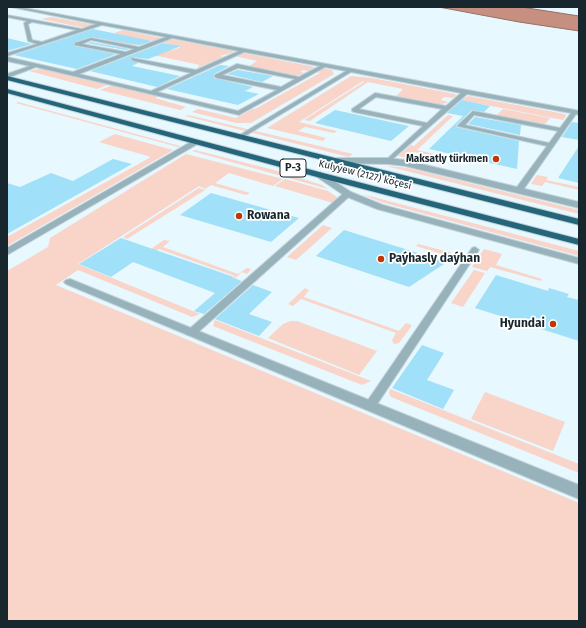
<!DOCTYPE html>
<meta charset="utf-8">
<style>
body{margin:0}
#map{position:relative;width:586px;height:628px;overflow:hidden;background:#e7f8ff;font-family:"Fira Sans",sans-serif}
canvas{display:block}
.frame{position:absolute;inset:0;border:8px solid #17272d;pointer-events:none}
</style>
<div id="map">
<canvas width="586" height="628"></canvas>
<div class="frame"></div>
</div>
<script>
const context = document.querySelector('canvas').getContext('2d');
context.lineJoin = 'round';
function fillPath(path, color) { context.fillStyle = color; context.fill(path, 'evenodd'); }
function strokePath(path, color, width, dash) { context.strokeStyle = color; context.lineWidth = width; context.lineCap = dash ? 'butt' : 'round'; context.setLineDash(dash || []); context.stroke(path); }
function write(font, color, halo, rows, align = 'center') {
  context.font = font + ' "Fira Sans",sans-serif'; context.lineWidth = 3.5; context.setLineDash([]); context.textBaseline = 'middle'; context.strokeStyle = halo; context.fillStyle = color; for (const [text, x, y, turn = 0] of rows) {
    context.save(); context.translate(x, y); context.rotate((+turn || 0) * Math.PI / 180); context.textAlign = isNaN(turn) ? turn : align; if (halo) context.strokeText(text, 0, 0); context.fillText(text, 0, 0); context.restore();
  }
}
const green = new Path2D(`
 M51,17L95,25L86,28L41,19Z
 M123,30L162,38L153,41L149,40L145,42L149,43C134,47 119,43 104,40L120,35L114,33Z
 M171,39L235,51C230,54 225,54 220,56L223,57L199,67H197L200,65L158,56L151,57L164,48L173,50L181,47L162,42Z
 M243,53L315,67L308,71L303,70L300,72L305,73L296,76L249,66L257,61L235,56Z
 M323,68L332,70L334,74L251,123H236L192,112L198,109L236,118L252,109H255L320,73L317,72Z
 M39,69H46L110,84L97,89L29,71Z
 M351,76L372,78L455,94L456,96L453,98L444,97L441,100L448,102C439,108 407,100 396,96L403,89L368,82L310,121L304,120L364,82L363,81L299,122L337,131L334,133L305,127L298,131L326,138L323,141L267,128Z
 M113,85L159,96L155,98L186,107L180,110L100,90Z
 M468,96L565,114L566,116L563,120L461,100Z
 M18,102L180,146L178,147L16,103Z
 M503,109L550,118L544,125L496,116Z
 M188,115L353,154L349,157L185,116Z
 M448,115L453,116L417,150L452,158L450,160L415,152L408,158L398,156L411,145L414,146Z
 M115,134L173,150L7,246V237L151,157L99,142Z
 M195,150L274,170L322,185L328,189L192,151Z
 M186,154L283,179L273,186L229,173L215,183L250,193L246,195L211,185L205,189L199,186L78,264L200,314L192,317L78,270L56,285L579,503V621H7V271L48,247L50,238Z
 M386,166L408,168L579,210V214Z
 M537,175L548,177L546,180L579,187V190L545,182L542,186L531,184Z
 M285,179L328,191L337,197L333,203L275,186Z
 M199,188L205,190L127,239L123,237Z
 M362,194L579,251V256L381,202Z
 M323,225L332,228L296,260L287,257Z
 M164,240L170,241L163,247L238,274L247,268L251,269L247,274L242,272L235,278L239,280L230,281L235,276L159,249L153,253L148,251Z
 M418,244L449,252L458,256V259L416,246Z
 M484,249L502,254L496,265L542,279L541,281L490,267L487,271L472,267Z
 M474,270L485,273L463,307L451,303Z
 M305,288L309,290L304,297L399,331L406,323L411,325V327L399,343L394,344L392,340L396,333L301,299L293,306L288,304Z
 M215,320L371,381L362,385L213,326Z
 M290,321H297L377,351L359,375L268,338L283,324Z
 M390,389L579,464V473L391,397L389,393Z
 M485,392L565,422L553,451L471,419Z`);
const water = new Path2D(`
 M439,7H521L579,16V31L519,22Z`);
const building = new Path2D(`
 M93,29L152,41L139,45L91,37L75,42V46L116,54L77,69L14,55Z
 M7,38L32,44L7,51Z
 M91,42L129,49L126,50L87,43Z
 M163,43L181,46L148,59L132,57L130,59L138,63L132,66L180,76L157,87L90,71Z
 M220,65L229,66L214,74V78L253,87L245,91L259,94L238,105L167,89Z
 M238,70L273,76L262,82L227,74Z
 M462,100L490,106L484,112L472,110L456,125V127L519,141L517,169L429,149L463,116L447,113Z
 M335,110L409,126L391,141L315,123Z
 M475,117L521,125L520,135L468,124Z
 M572,122L579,123V140L562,137Z
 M579,146V183L558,178Z
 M113,159L132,164L7,234V183L20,187L51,173L73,181Z
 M211,193L299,218L271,242L180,215Z
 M344,230L447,262L409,287L316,256Z
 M121,238L234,277L232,278L242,281L204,314L194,311L215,293L133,262L111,277L79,264Z
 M496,275L548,291L549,288L569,294L567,297L579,300V341L475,308Z
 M253,285L272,292L249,314L272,322L259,336L215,319Z
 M422,345L444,353L427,380L454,390L443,409L392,388Z`);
const lane = new Path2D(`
 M11,7H19L575,110L579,111V115L576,114L521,193H518L514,191L547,146L457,126L473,111L560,128L571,113L467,94L388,163L386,162V160L423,126L354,112L352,111V109L375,93L446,106L461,93L351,72L240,139L237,137L238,136L346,71L325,67L239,115L36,67L7,78V74L30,66L7,61V57L73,72L121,54L75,45V43L91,38L139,47L166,37L102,25L7,56V53L37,44L28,41L24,23L27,21L7,17V15L82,29L96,24ZM32,22L77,30L42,42L32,40L28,24ZM172,38L239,51L196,70L132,58L131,59L134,61L191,73L151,91L79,74ZM91,40L134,49L126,52L82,44ZM244,52L320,66L299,77L237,64L215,75V77L217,78L277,90L238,111L157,92ZM238,68L295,79L281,87L222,75ZM376,97L442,109L427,123L359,109ZM474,115L558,131L549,143L465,125Z
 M345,192H351L352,194L195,335H187L186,333L187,331Z
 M475,247L479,250L374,409L370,410L366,409L364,406L366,403L472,248Z`);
const street = new Path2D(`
 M194,140H197L201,142L7,255V248Z
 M335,158H388L405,160L579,202V208L405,166L388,164L332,163L331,161Z
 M320,172L351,192L383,205L579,258V264L377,209L345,196L317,177L316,175L317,173Z
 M70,279L579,485V499L66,284L64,282L66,280Z`);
const highway = new Path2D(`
 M7,76L579,219V225L7,80Z
 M7,89L323,173L579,239V245L317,177L7,93Z`);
const markers = [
 [496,159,4,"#bf3706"],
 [239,216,4,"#bf3706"],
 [381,259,4,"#bf3706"],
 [553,324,4,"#bf3706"]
];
const farPoinames = [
 ["Maksatly türkmen",488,159]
];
const farStreetnames = [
 ["Kulyýew (2127) köçesi",365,175,14]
];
const shields = [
 [293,168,26]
];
const shieldNames = [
 ["P-3",293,168]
];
const poiNames = [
 ["Rowana",247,216],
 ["Paýhasly daýhan",389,259],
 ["Hyundai",545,324,"right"]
];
fillPath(green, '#f9d4c9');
fillPath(water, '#c78f7f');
strokePath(water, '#927066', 1);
fillPath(building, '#a0e0f8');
strokePath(lane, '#c2d2d9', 2);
strokePath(street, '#c2d2d9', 2);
strokePath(highway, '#c2d2d9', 2);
fillPath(lane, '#98b2bc');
fillPath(street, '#98b2bc');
fillPath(highway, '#25657a');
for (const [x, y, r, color] of markers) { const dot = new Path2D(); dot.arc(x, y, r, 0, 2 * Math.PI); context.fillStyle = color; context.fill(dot); strokePath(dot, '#fff', 1.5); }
write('bold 10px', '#17272d', '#fff', farPoinames, 'right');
write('10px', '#17272d', '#fff', farStreetnames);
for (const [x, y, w] of shields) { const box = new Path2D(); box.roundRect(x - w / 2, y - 9, w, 18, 3); context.fillStyle = '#fff'; context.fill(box); strokePath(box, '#17272d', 1); }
write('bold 11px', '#17272d', null, shieldNames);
write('bold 12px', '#17272d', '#fff', poiNames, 'left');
</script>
